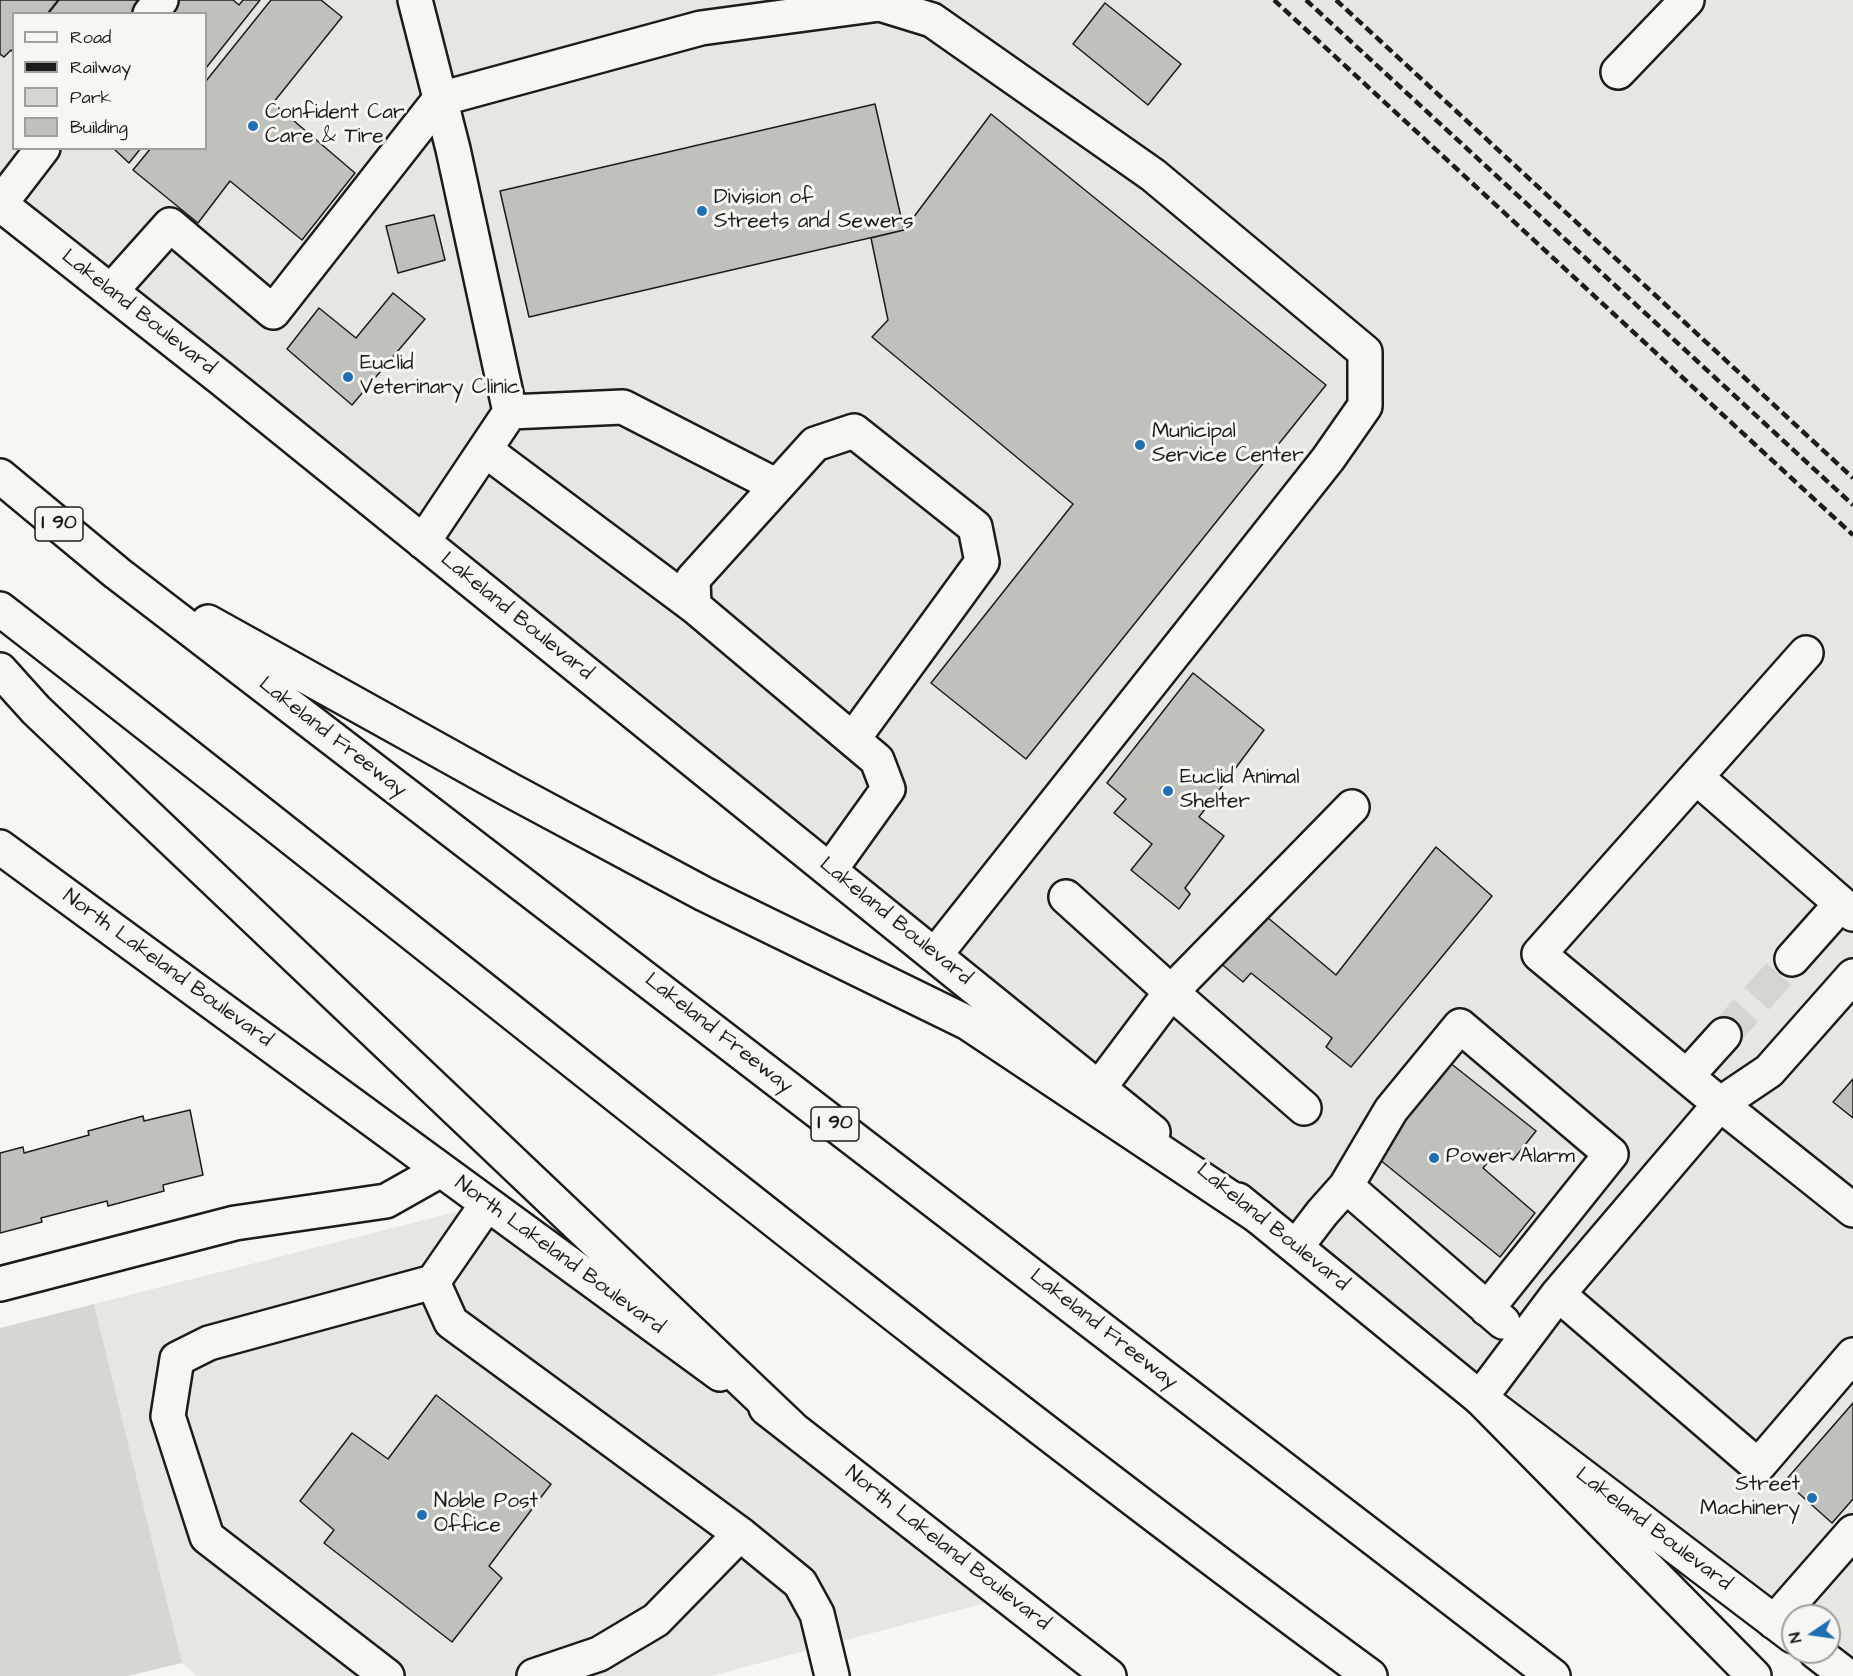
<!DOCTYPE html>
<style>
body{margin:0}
#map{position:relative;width:1853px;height:1676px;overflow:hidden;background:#f6f6f2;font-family:"Architects Daughter",sans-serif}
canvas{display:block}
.legend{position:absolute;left:12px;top:12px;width:195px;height:138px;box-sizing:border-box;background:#f6f6f2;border:2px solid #9f9f9c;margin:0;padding:8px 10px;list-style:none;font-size:18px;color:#1c1c1c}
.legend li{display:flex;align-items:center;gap:12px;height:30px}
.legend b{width:30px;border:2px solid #9f9f9c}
.north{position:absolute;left:1781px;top:1604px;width:60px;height:60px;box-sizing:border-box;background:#f6f6f2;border:2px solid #9f9f9c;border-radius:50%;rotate:257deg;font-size:16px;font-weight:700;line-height:24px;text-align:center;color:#1c1c1c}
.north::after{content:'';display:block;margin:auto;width:21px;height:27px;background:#1f6fb2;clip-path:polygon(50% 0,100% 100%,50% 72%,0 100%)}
</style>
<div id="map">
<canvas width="1853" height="1676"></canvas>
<ul class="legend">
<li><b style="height:8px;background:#f6f6f2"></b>Road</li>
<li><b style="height:8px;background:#1c1c1c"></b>Railway</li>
<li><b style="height:16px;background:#d6d6d2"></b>Park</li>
<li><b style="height:16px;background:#c0c0bd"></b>Building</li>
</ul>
<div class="north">N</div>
</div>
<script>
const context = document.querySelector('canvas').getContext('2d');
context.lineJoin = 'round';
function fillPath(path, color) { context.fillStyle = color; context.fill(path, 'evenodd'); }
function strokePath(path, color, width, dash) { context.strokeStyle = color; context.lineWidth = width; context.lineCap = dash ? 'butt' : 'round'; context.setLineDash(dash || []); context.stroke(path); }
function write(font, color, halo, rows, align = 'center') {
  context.font = font + ' "Architects Daughter",sans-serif'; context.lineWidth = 6; context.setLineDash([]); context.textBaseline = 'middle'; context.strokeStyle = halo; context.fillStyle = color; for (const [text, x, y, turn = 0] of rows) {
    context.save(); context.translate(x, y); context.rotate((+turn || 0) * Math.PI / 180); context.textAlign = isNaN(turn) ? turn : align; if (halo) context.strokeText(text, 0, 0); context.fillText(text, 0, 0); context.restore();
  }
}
const built = new Path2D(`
 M0,0H1853V1676L1829,1652V1616H1793V1637L0,204ZM14,14H206V148H14Z
 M487,1204L1008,1597L711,1676H197L182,1663L94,1304Z`);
const green = new Path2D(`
 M94,1304L182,1663L128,1676H0V1328Z`);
const building = new Path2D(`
 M0,0H58L47,14H14V53L11,50L4,57L0,54Z
 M59,0H142L131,14H48Z
 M180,0H233L239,5L243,0H260L206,68V14H169Z
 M271,0H321L342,17L273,103L355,173L302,240L230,181L198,223L133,170L151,148H206V81Z
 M1105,3L1181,64L1148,105L1073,44Z
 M875,104L904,230L529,317L500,191Z
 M991,114L1326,385L1026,759L931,683L1073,504L872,337L888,320L871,238L904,230Z
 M113,148H141L129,163Z
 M434,215L445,260L398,273L386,226Z
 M393,293L425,319L352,405L287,349L319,308L356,338Z
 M1193,673L1264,730L1199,817L1224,836L1185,888L1190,894L1179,909L1131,870L1152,844L1114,813L1126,799L1107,783Z
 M1436,847L1492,896L1351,1067L1326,1047L1332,1038L1251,973L1243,982L1219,962L1261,912L1336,975Z
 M1449,1062L1536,1131L1513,1160L1499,1149L1483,1168L1535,1213L1500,1257L1374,1155Z
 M1853,1079V1118L1833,1102Z
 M190,1110L203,1175L163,1185L164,1191L108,1206L107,1201L41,1218L42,1222L0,1233V1153L23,1147L24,1153L89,1135L88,1131L143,1116L144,1121Z
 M436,1395L551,1484L489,1566L502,1578L452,1642L324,1543L334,1530L300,1501L352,1433L388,1459Z
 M1853,1403V1499L1832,1523L1785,1481Z`);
const minorTunnel = new Path2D(`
 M1724,1035L1792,959`);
const minor = new Path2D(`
 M415,0L453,149L510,412L423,542
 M150,14L161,0
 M1618,72L1687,0
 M0,204L222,379L1153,1132
 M0,204L43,148
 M111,291L170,225L273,312L440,99L701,28L880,4L932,20L1153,175L1365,352V406L1328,459L935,955
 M510,412L623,407L777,486
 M485,450L694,606
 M1806,653L1539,954L1720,1104L1853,1210
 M1696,777L1853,914
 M0,847L720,1374
 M830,870L888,789L877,760L694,606L693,579L815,444L854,431L975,527L982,562L853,739
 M1066,897L1171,992L1352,807
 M1792,959L1841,904
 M1687,1076L1724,1035
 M1099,1088L1171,992L1304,1108
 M1346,1186L1503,1322
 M1238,1200L1480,1398L1793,1636
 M1296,1247L1322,1213L1346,1186L1391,1110L1460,1026L1611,1154L1487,1309
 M433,1282L451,1322L740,1534L800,1583L817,1614L832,1676
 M0,1284L235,1223L386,1201L441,1170
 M1558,1294L1758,1466L1853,1355
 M1480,1398L1558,1294L1720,1104L1769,1071L1853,976
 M766,1408L1109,1676
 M1774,1622L1853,1532
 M1816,1652L1847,1676
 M387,1676L207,1537L168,1416L177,1359L209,1343L433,1282L487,1204
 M534,1676L599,1654L656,1620L740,1534`);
const highway = new Path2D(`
 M0,476L117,573L1553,1676
 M0,609C457,963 903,1333 1370,1676
 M208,622L510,790L704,894L968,1023L1259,1217
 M0,670L36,710L790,1426
 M1480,1398L1754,1676`);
const rail = new Path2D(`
 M1274,0L1853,535
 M1306,0L1853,505
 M1336,0L1853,478`);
const markers = [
 [253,126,6,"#1f6fb2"],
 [702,211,6,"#1f6fb2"],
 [348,377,6,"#1f6fb2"],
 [1140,445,6,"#1f6fb2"],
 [1168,791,6,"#1f6fb2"],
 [1434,1158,6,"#1f6fb2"],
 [1812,1498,6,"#1f6fb2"],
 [422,1515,6,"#1f6fb2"]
];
const shields = [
 [59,524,48],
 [835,1124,48]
];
const shieldNames = [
 ["I 90",59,524],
 ["I 90",835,1124]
];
const poiNames = [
 ["Confident Car",265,114],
 ["Care & Tire",265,138],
 ["Division of",714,199],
 ["Streets and Sewers",714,223],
 ["Euclid",360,365],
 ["Veterinary Clinic",360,389],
 ["Municipal",1152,433],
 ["Service Center",1152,457],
 ["Euclid Animal",1180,779],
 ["Shelter",1180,803],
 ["Power Alarm",1446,1158],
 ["Street",1800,1486,"right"],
 ["Machinery",1800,1510,"right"],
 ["Noble Post",434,1503],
 ["Office",434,1527]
];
const streetNames = [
 ["Lakeland Boulevard",138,313,38],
 ["Lakeland Boulevard",516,617,39],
 ["Lakeland Freeway",332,738,38],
 ["Lakeland Boulevard",895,922,39],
 ["North Lakeland Boulevard",167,969,36],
 ["Lakeland Freeway",718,1034,38],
 ["Lakeland Boulevard",1272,1228,39],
 ["North Lakeland Boulevard",559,1256,36],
 ["Lakeland Freeway",1103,1330,38],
 ["Lakeland Boulevard",1653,1530,37],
 ["North Lakeland Boulevard",947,1549,38]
];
fillPath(built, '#e6e6e2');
fillPath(green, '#d6d6d2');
fillPath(building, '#c0c0bd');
strokePath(building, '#1c1c1c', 1.5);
strokePath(minorTunnel, '#d5d5d2', 33, [33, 16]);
strokePath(minor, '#1c1c1c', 38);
strokePath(highway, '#1c1c1c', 38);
strokePath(minor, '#f6f6f2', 33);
strokePath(highway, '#f6f6f2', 33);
strokePath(rail, '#1c1c1c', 4.5, [9, 4.5]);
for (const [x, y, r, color] of markers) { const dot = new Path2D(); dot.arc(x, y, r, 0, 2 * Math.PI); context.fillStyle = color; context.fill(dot); strokePath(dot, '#f6f6f2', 2); }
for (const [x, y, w] of shields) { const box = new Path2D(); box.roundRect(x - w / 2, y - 17, w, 34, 4.5); context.fillStyle = '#f6f6f2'; context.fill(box); strokePath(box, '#1c1c1c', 1.5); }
write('bold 20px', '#1c1c1c', null, shieldNames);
write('21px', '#1c1c1c', '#f6f6f2', poiNames, 'left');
write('21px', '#1c1c1c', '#f6f6f2', streetNames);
</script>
